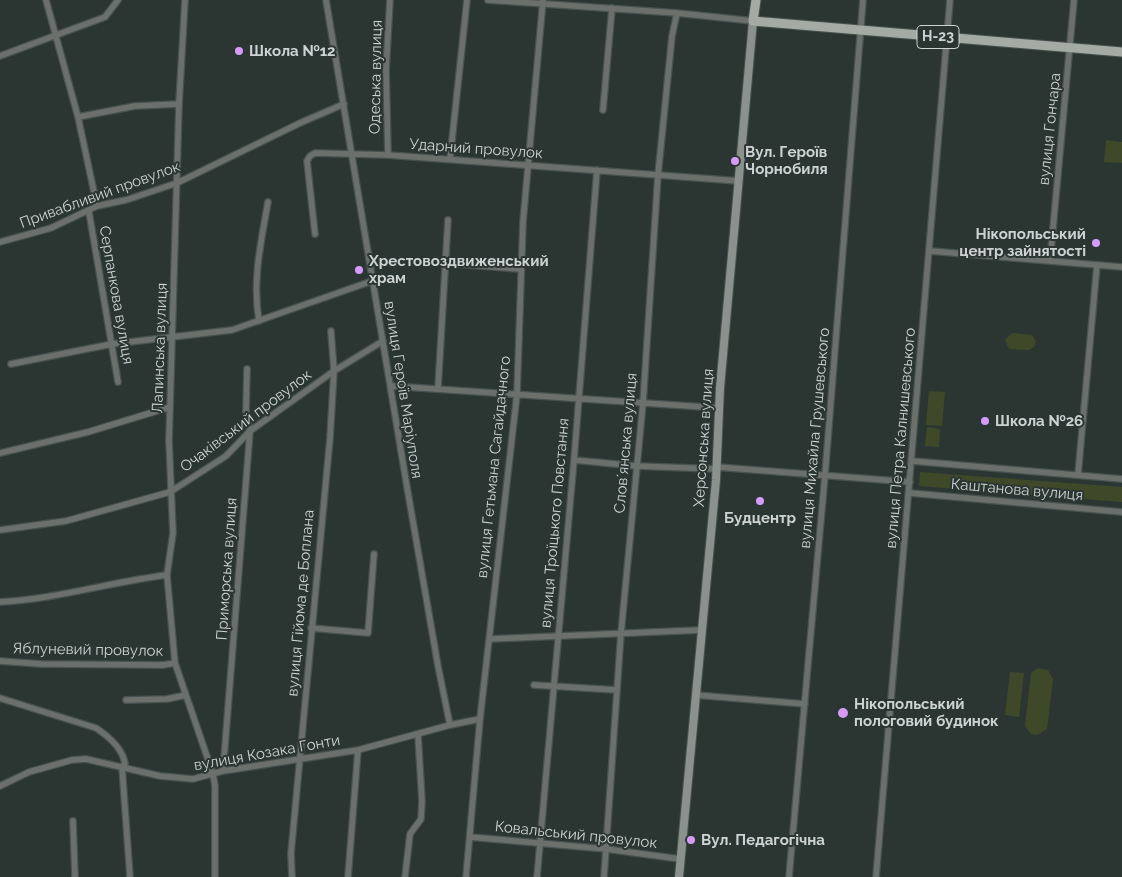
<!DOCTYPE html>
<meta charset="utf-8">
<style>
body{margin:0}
canvas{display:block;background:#2b3633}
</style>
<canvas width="1122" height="877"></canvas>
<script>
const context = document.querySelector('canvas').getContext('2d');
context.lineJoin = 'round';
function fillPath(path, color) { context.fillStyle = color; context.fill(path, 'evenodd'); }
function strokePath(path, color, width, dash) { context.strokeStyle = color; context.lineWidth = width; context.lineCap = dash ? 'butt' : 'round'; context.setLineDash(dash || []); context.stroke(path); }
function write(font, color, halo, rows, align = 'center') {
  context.font = font + ' Raleway,sans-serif'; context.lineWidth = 4; context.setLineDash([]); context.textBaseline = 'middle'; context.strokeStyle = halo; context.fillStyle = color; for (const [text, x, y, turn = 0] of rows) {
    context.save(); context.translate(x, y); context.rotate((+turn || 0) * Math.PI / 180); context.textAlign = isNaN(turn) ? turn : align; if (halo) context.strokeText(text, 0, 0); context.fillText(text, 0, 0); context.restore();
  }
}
const green = new Path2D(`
 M1106,140L1122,142V163L1104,162Z
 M1012,333L1032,335L1036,342L1034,347L1029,350L1009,349L1005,340Z
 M929,391L945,392L942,426L926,425Z
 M927,427L940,429L939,447L925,446Z
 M920,472L1122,487V502L919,486Z
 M1038,668L1048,670L1053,679L1047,729L1037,735L1031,734L1025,726L1031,673Z
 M1010,672L1024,673L1019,717L1005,715Z`);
const minor = new Path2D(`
 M46,0L78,117L97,206
 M185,0L179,104L169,441L173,533L167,575L175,663L213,774L215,786V877
 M326,0L407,487L438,666L450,725
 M488,0L677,13L753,21
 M0,56L105,17L118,0
 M603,110L612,8
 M78,117L135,106L179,104
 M388,155L386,69L390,0
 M450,159L467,0
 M89,212L118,382
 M315,234L307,161L310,156L315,153L388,155L739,181
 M0,242L51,228L97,206L126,200L177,183L300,123L344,104
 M930,251L1122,267
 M1050,261L1074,0
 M445,263L520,269
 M259,321C252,281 261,242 268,202
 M11,364L112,344L232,330L372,281
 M391,386L719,408
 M438,388L448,220
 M0,453L88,432L170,407
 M574,460L636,466L717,469
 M912,461L1122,479
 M717,467L910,482
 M1078,475L1097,265
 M910,493L1122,512
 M0,530L66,521L170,492L226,456L250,431L334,371L383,341
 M0,602C57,599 110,582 167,575
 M311,628L368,633L374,554
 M490,639L701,630
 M0,661L41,664L163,665L175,663
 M534,685L617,690
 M695,695L805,704
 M0,698L96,728C108,736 123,749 125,764L122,767L130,877
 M126,700L167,699L186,695
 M223,771L250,431L246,411L247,369
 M0,786L29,772L72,760L86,759L160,776L193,779L223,771L358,750L450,725L480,719
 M73,821L75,877
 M470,837L606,849L680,859
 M292,877L291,853L330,438L334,371L331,331
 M348,877L358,750
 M405,877L410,834L421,819L422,801L418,735
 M466,877L480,719L517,394L523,222L543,0
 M537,877L574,460L597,170
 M604,877L621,633L643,403L658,175L672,36L677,13
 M789,877L825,475L863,0
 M876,877L950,0`);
const secondary = new Path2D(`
 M679,877L716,480L720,388L753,21`);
const primary = new Path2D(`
 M756,0L753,21L1122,52`);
const markers = [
 [239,51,5,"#d69bf9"],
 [735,161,5,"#d69bf9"],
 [1096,243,5,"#d69bf9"],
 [359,270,5,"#d69bf9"],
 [985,421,5,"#d69bf9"],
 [760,501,5,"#d69bf9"],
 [843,713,6,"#d69bf9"],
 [691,840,5,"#d69bf9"]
];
const shields = [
 [938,37,42]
];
const shieldNames = [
 ["Н-23",938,37]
];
const poiNames = [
 ["Школа №12",249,51],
 ["Вул. Героїв",745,152],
 ["Чорнобиля",745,169],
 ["Нікопольський",1086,234,"right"],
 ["центр зайнятості",1086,251,"right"],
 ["Хрестовоздвиженський",369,261],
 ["храм",369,278],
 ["Школа №26",995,421],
 ["Будцентр",760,518,"center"],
 ["Нікопольський",854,704],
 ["пологовий будинок",854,721],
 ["Вул. Педагогічна",701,840]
];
const streetNames = [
 ["Одеська вулиця",376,77,-89],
 ["вулиця Гончара",1050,129,-84],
 ["Ударний провулок",476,149,4],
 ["Привабливий провулок",100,195,-20],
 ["Серпанкова вулиця",116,295,80],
 ["Лапинська вулиця",160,348,-88],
 ["вулиця Героїв Маріуполя",403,390,81],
 ["Очаківський провулок",246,421,-37],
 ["Херсонська вулиця",704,438,-86],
 ["вулиця Михайла Грушевського",815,438,-85],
 ["вулиця Петра Калнишевського",901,438,-85],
 ["Словʼянська вулиця",626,443,-85],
 ["вулиця Гетьмана Сагайдачного",494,467,-84],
 ["Каштанова вулиця",1017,490,5],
 ["вулиця Троїцького Повстання",555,523,-85],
 ["Приморська вулиця",227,569,-86],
 ["вулиця Гійома де Боплана",301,603,-85],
 ["Яблуневий провулок",88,650,1],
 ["вулиця Козака Гонти",267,753,-10],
 ["Ковальський провулок",576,835,6]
];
fillPath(green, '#3f492a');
strokePath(minor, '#485250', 8);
strokePath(secondary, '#485250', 10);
strokePath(primary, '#485250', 11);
strokePath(minor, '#6c706d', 5.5);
strokePath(secondary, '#8b918c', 8);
strokePath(primary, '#a4aba5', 9);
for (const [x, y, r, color] of markers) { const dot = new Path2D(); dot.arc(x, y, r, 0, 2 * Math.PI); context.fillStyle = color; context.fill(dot); strokePath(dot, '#2b3633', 2); }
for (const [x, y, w] of shields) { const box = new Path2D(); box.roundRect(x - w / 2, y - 11.5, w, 23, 4); context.fillStyle = '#2b3633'; context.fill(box); strokePath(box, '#cdd3d2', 1); }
write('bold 14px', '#cdd3d2', null, shieldNames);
write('bold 15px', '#cdd3d2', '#2b3633', poiNames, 'left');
write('15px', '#cdd3d2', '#2b3633', streetNames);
</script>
